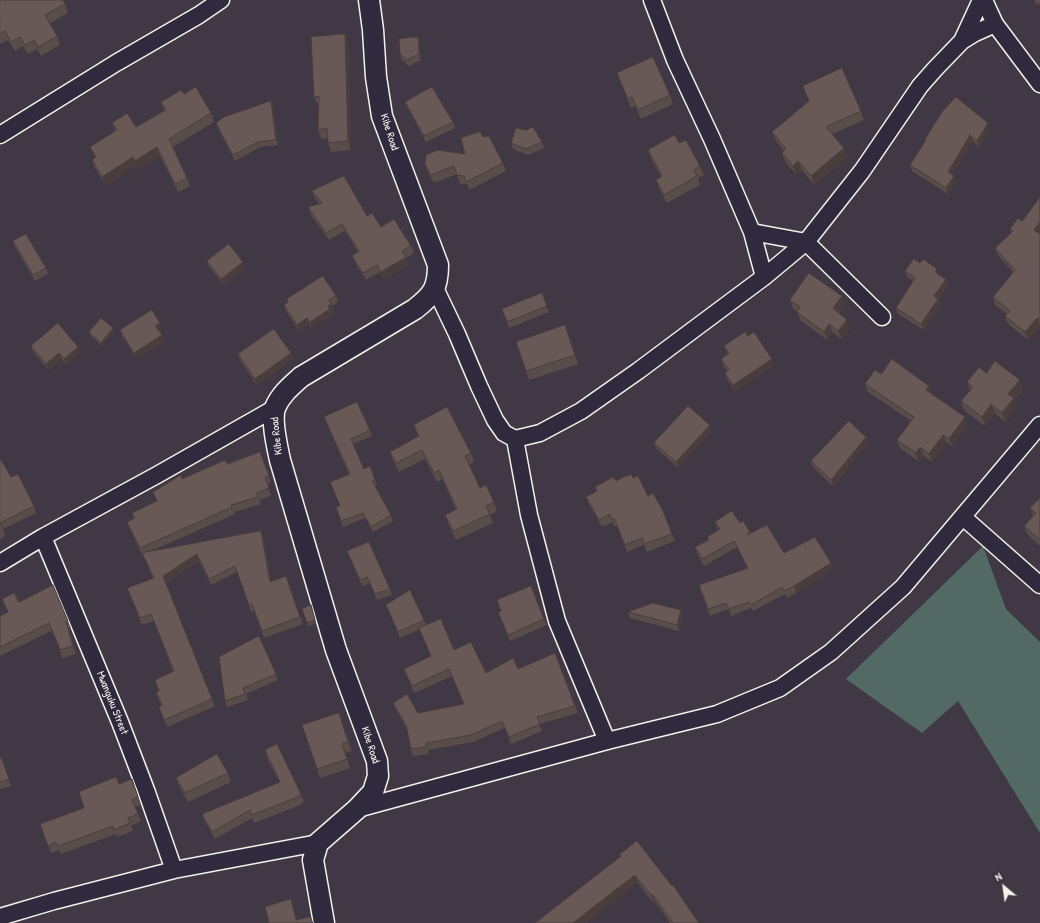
<!DOCTYPE html>
<style>
body{margin:0}
#map{position:relative;width:1040px;height:923px;overflow:hidden;background:#403844;font-family:"Patrick Hand",sans-serif}
canvas{display:block}
.north{position:absolute;left:984px;top:867px;width:40px;height:40px;-webkit-text-stroke:3px #2f2a3d;paint-order:stroke;rotate:331deg;font-size:11px;font-weight:700;line-height:16px;text-align:center;color:#f4f1e8}
.north::after{content:'';display:block;margin:auto;width:14px;height:18px;background:#f4f1e8;clip-path:polygon(50% 0,100% 100%,50% 72%,0 100%)}
</style>
<div id="map">
<canvas width="1040" height="923"></canvas>
<div class="north">N</div>
</div>
<script>
const context = document.querySelector('canvas').getContext('2d');
context.lineJoin = 'round';
function fillPath(path, color) { context.fillStyle = color; context.fill(path, 'evenodd'); }
function strokePath(path, color, width, dash) { context.strokeStyle = color; context.lineWidth = width; context.lineCap = dash ? 'butt' : 'round'; context.setLineDash(dash || []); context.stroke(path); }
function write(font, color, halo, rows, align = 'center') {
  context.font = font + ' "Patrick Hand",sans-serif'; context.lineWidth = 3; context.setLineDash([]); context.textBaseline = 'middle'; context.strokeStyle = halo; context.fillStyle = color; for (const [text, x, y, turn = 0] of rows) {
    context.save(); context.translate(x, y); context.rotate((+turn || 0) * Math.PI / 180); context.textAlign = isNaN(turn) ? turn : align; if (halo) context.strokeText(text, 0, 0); context.fillText(text, 0, 0); context.restore();
  }
}
const green = new Path2D(`
 M983,546L1006,609L1040,642V833L958,701L922,733L846,679Z`);
const minor = new Path2D(`
 M652,0L675,60L712,139L752,232L764,277
 M984,0L995,24L1040,84
 M962,41L981,0
 M0,135L116,63L199,15L221,0
 M752,232L806,242L882,317
 M435,288L457,334L479,386L495,420L504,433L515,439L540,433L581,411L638,371L764,277L806,242L862,171L920,86L935,69L962,41L975,33L995,24
 M515,439L529,515L557,621L607,741
 M963,517L1040,585
 M43,537L120,722L146,790L174,870
 M0,563L43,537L157,475L275,408
 M357,809L607,741L717,714L780,688L831,652L903,587L1040,425
 M0,917L54,901L174,870L318,843`);
const tertiary = new Path2D(`
 M324,923L313,860L318,843L357,809L373,792L378,776L377,761L336,650L280,460C277,446 271,420 275,408C280,395 291,386 301,377L415,309C433,295 438,288 438,265L382,116L376,77L373,30L369,0`);
const wall = new Path2D(`
 M0,0L65,4L68,13L50,23L57,36L60,45L41,56L37,49L28,54L23,46L15,51L8,40L1,44L0,42Z
 M1034,0H1040V3L1037,5Z
 M345,34L348,43L351,150L331,152L328,143V138L321,139L318,130L319,105H318L314,97Z
 M418,37L420,43L421,60L409,66L402,60L400,54Z
 M617,73L670,95L673,104L641,119L635,106L631,108L620,82Z
 M803,86L861,111L864,120L833,134L848,157L814,185L802,170L796,175L785,161L782,153L784,151L776,141L772,132L809,101Z
 M184,94L211,113L214,122L173,147L187,178L190,186L178,192L160,156L138,169L136,166L105,185L95,168L92,160L95,158L90,147L115,131L112,123L136,127L164,110L161,102Z
 M271,101L273,107L278,145L260,147L235,161L218,129L216,123Z
 M405,102L453,122L455,128L426,142L407,107Z
 M990,129L979,147L973,141L952,174L956,181L948,194L912,171L910,165L925,141V139Z
 M483,137L503,163L506,171L469,190L467,184H460L457,174L434,183L428,172L425,164L465,154Z
 M542,142L544,148L528,155L513,149L511,143Z
 M679,143L700,166L704,175L698,178L700,185L667,203L659,188L656,180L661,177L651,159L648,150Z
 M312,191L367,216L381,227L411,246L414,253L406,258L408,264L384,279L380,272L366,280L355,263L352,256L358,252L345,231L329,240L311,215L308,207L320,204L315,198Z
 M1010,229L1040,234V325L1028,340L1008,324L1005,316L1007,314L995,305L993,297L1013,272L998,255L995,248L1011,233Z
 M13,241L46,268L48,274L35,281L15,247Z
 M207,261L245,268L224,285L209,267Z
 M920,263L946,279L948,285L938,299L940,305L924,330L898,314L896,308L913,281L907,277L905,271Z
 M542,293L549,312L509,328L502,309Z
 M336,296L338,302L332,306L334,310L331,312L332,315L312,328L309,324L299,331L286,311L284,305L288,302L287,299Z
 M842,296L845,304L839,313L850,328L841,339L832,332L827,340L800,320L797,312L793,308L790,300Z
 M160,323L162,329L159,331L164,341L137,359L122,336L120,330Z
 M565,325L578,364L529,380L516,342Z
 M113,328L114,331L102,346L90,335L89,332Z
 M748,336L774,365L735,391L727,379L725,373L727,371L723,365L721,359L728,354L724,346Z
 M31,346L78,347L80,353L67,365L62,359L49,370L33,352Z
 M291,353L293,359L257,385L240,360L238,354Z
 M986,373L1023,389L1014,400L1017,407L1005,422L995,413L985,426L964,410L961,401L970,390L967,382Z
 M881,374L929,386L931,393L965,417L967,425L952,446L946,442L932,462L923,455L918,461L900,448L897,440L911,421L868,392L865,384Z
 M324,417L370,430L372,436L353,444L364,469L370,466L377,485L375,486L391,515L393,521L373,532L365,518L343,527L336,507L339,506L349,475Z
 M414,425L471,453L474,462L469,465L480,488L494,502L497,511L490,515L493,523L456,540L448,523L445,515L456,510L442,479L437,482L425,459L399,472L393,461L390,452L418,436Z
 M712,431L678,468L657,449L654,443Z
 M866,437L868,443L833,486L813,467L811,461Z
 M260,452L271,483L267,484L271,496L259,500L261,504L234,512L235,514L149,552L261,531L263,538L271,581L286,576L303,624L264,638L254,611L251,612L237,572L211,585L199,561L166,583L215,706L167,727L159,707L161,706L156,692L159,691L155,680L173,672L154,621L142,625L130,595L153,578L143,555H142L130,529L127,522L134,518L132,513L157,501L153,492L182,479Z
 M0,458L11,477L34,506L36,513L3,529L5,536L0,539Z
 M627,476L633,478L648,496L663,511L675,541L647,552L644,545L627,552L617,526L615,527L612,522L602,527L589,504L586,497L597,491L595,487L616,481Z
 M1040,498V546L1027,534L1024,526L1033,516L1030,508Z
 M715,522L740,523L750,532V534L784,553L831,563L833,569L796,593L787,598L785,594L753,611L751,608L731,616L729,609L710,616L699,585L747,568L737,547L704,566L697,554L695,547L708,540L707,537L718,530Z
 M347,551L390,589L392,595L377,600L370,583L362,586Z
 M2,599L19,602L68,621L71,629L69,630L76,654L62,658L58,643L51,631L0,656V616L8,612Z
 M497,600L544,619L547,625L510,641L498,612L501,611Z
 M311,605L316,623L308,626L302,609Z
 M386,605L424,620L426,625L454,650L486,673L518,669L555,653L578,713L539,724L542,731L511,744L505,728L473,742L428,750L429,754L413,756L411,749L407,729L396,710L393,703L418,713L464,704L452,676L414,693L404,669L431,656L420,629L400,638Z
 M681,610L683,616L679,631L630,618L628,612Z
 M259,636L278,680L246,694L248,700L227,707L225,701Z
 M342,722L352,751L345,753L350,768L320,778L317,769Z
 M265,750L301,794L304,801L302,802L303,804L254,823L252,818L215,839L205,822L202,814L280,783L267,758Z
 M0,757H1L11,786L0,789Z
 M228,773L231,782L188,802L179,786L176,778Z
 M132,779L141,805L135,807L141,821L131,826L133,831L117,837L116,834L61,854L59,850L51,853L40,824L84,808L119,784Z
 M619,855L699,923H670L656,903L654,904L638,883L620,857Z`);
const shadedWall = new Path2D(`
 M345,34L348,43L351,150L348,141Z
 M418,37L420,43L421,60L419,54Z
 M271,101L273,107L278,145L276,140Z
 M988,123L990,129L979,147L977,141Z
 M970,135L973,141L950,177L948,172Z
 M157,147L160,156L138,169L135,161Z
 M844,148L848,157L814,185L811,176Z
 M133,157L136,166L105,185L102,177Z
 M798,161L802,170L796,175L793,166Z
 M954,176L956,181L948,194L946,188Z
 M1040,222V233L1037,238L1034,230Z
 M406,257L408,264L384,279L381,272Z
 M243,262L245,268L224,285L221,279Z
 M937,269L940,275L935,272Z
 M946,279L948,285L938,299L940,305L924,330L921,324L934,296Z
 M842,296L845,304L836,316L833,308Z
 M331,304L334,310L331,312L332,315L312,328L310,322L328,306Z
 M307,318L309,324L299,331L297,325Z
 M1037,318L1040,325L1028,340L1025,332Z
 M847,320L850,328L841,339L838,331Z
 M160,323L162,329L157,332L155,326Z
 M829,324L832,332L827,340L824,332Z
 M113,328L114,331L102,346L101,343Z
 M162,335L164,341L137,359L134,353Z
 M78,347L80,353L67,365L64,359Z
 M59,353L62,359L49,370L46,364Z
 M291,353L293,359L257,385L255,379Z
 M772,359L774,365L735,391L733,385Z
 M1020,380L1023,389L1014,400L1017,407L1005,422L1002,413L1008,394Z
 M929,386L931,394L926,390Z
 M991,404L995,413L985,426L982,417Z
 M965,417L967,425L952,446L949,439Z
 M710,425L712,431L678,468L676,462Z
 M943,435L946,442L932,462L929,454Z
 M866,437L868,443L833,486L831,480Z
 M920,447L923,455L918,461L916,453Z
 M261,531L263,538L273,588L270,582Z
 M197,554L199,561L166,583L163,576Z
 M831,563L833,569L796,593L794,586Z
 M681,610L683,616L679,631L677,625Z
 M66,622L69,630L76,654L73,646Z
 M635,875L638,883L587,923H573Z
 M652,894L656,903L654,904L651,895Z
 M291,899L294,908L298,923H297Z`);
const building = new Path2D(`
 M0,0H63L65,4L45,15L57,36L38,47L34,40L25,45L20,37L11,42L5,31L0,34Z
 M345,34L348,141L328,143L327,128L318,130L319,96L314,97L311,37Z
 M418,37L419,54L407,60L400,54L399,39Z
 M653,57L670,95L638,110L632,97L628,99L617,73Z
 M842,68L861,111L826,127L844,148L811,176L798,161L793,166L782,153L786,149L772,132L809,101L803,86Z
 M196,87L211,113L169,139L187,178L175,184L157,147L135,161L133,157L102,177L92,160L96,157L90,147L117,130L112,123L127,113L136,127L166,110L161,102L181,90L184,94Z
 M432,87L453,122L424,136L405,102Z
 M956,97L988,123L977,141L970,135L948,172L954,176L946,188L910,165L926,140L925,139L942,112Z
 M271,101L276,140L258,142L233,155L216,123L224,117Z
 M533,127L542,142L526,149L511,143L516,128L526,130Z
 M480,132L483,137L489,136L503,163L466,182L464,176L457,175L454,166L431,175L425,164L426,155L437,150L465,154L461,138Z
 M675,135L679,143L686,140L700,166L694,170L697,176L664,195L656,180L662,176L648,150Z
 M344,176L367,216L372,213L381,227L394,219L411,246L402,251L406,257L381,272L377,265L363,273L352,256L359,251L342,224L326,233L308,207L322,203L312,191Z
 M1040,197V222L1034,230L1040,234V320L1037,318L1025,332L1005,316L1010,311L993,297L1015,270L995,248L1013,231L1010,229L1018,218L1022,221Z
 M26,234L46,268L33,275L13,241Z
 M229,244L243,262L221,279L207,261Z
 M914,259L920,263L923,259L937,269L935,272L946,279L934,296L938,299L921,324L896,308L915,278L905,271Z
 M809,273L842,296L833,308L847,320L838,331L829,324L824,332L797,312L800,307L790,300Z
 M323,276L336,296L329,300L331,304L328,306L330,309L310,322L307,318L297,325L284,305L288,302L287,299Z
 M542,293L547,306L507,322L502,309Z
 M152,310L160,323L155,326L162,335L134,353L120,330Z
 M101,318L113,328L101,343L89,332Z
 M58,323L78,347L64,359L59,353L46,364L31,346Z
 M565,325L575,355L526,371L516,342Z
 M274,329L291,353L255,379L238,354Z
 M745,332L748,336L754,332L772,359L733,385L725,373L729,370L721,359L729,353L724,346Z
 M892,359L929,386L926,390L965,417L949,439L943,435L929,454L920,447L916,453L897,440L914,417L865,384L875,370L881,374Z
 M995,361L1020,380L1008,394L1014,398L1002,413L991,404L982,417L961,401L973,387L967,382L979,367L986,373Z
 M357,402L370,430L351,439L364,469L370,466L375,480L372,481L391,515L371,527L363,513L341,521L336,507L340,506L330,482L350,474L324,417Z
 M688,406L710,425L676,462L654,443Z
 M447,407L471,453L465,456L480,488L486,485L494,502L486,506L490,514L453,531L445,515L457,509L439,470L434,473L422,450L396,463L390,452L419,436L414,425Z
 M849,421L866,437L831,480L811,461Z
 M260,452L269,476L265,477L269,488L257,493L258,497L231,505L232,507L140,548L127,522L135,518L132,513L157,501L153,492L181,475L182,479L225,460L227,464Z
 M0,458L11,477L18,474L34,506L0,523Z
 M631,474L633,478L638,476L648,496L653,493L663,511L672,534L644,544L642,538L625,545L614,518L612,519L610,514L599,520L586,497L597,491L595,487L613,477L616,481L627,475V476Z
 M1040,498V540L1024,526L1036,513L1030,508Z
 M732,511L740,523L743,521L750,532L747,534V535L767,525L784,553L815,537L831,563L794,586L784,591L782,587L751,605L749,602L729,609L726,603L708,609L699,585L748,568L734,541L702,559L695,547L709,540L707,537L720,529L715,522Z
 M0,523L3,529L0,530Z
 M261,531L270,582L286,576L300,617L262,631L252,604L249,605L235,566L209,579L197,554L163,576L212,699L164,720L159,707L162,705L156,692L159,691L155,680L174,671L151,614L140,618L127,588L154,578L142,553Z
 M369,542L390,589L375,594L367,577L360,580L347,551Z
 M53,585L68,621L66,622L73,646L60,650L56,639L49,623L0,647V616L8,612L2,599L14,593L19,602Z
 M531,586L544,619L508,635L498,612L501,611L497,600Z
 M410,590L424,620L398,632L386,605Z
 M653,603L681,610L677,625L628,612Z
 M311,605L315,620L307,623L302,609Z
 M441,619L454,650L471,642L486,673L513,658L518,669L555,653L575,706L537,717L540,724L509,737L502,721L471,735L426,743V747L411,749L406,725L393,703L407,694L418,713L464,704L449,669L412,686L404,669L431,656L419,628Z
 M259,636L276,674L243,688L245,694L225,701L219,657Z
 M339,713L348,742L342,744L347,759L317,769L302,725Z
 M277,744L301,794L299,795L300,796L252,815L250,810L212,832L202,814L280,782L265,750Z
 M217,754L228,773L185,793L176,778Z
 M0,757H1L9,779L0,782Z
 M116,777L119,784L132,779L138,797L132,800L138,814L128,818L130,823L114,830L113,826L58,846L56,842L48,846L40,824L84,808L79,792Z
 M637,841L672,886L673,885L699,923H673L652,894L651,895L635,875L573,923H535L621,856L619,855Z
 M291,899L296,920L310,917L313,923H269L265,907Z`);
const streetNames = [
 ["Kibe Road",389,132,72],
 ["Kibe Road",277,436,-96],
 ["Mwanguku Street",112,703,68],
 ["Kibe Road",370,745,72]
];
fillPath(green, '#536964');
strokePath(minor, '#f4f1e8', 19);
strokePath(tertiary, '#f4f1e8', 23);
strokePath(minor, '#2f2a3d', 16);
strokePath(tertiary, '#2f2a3d', 20);
fillPath(wall, '#594d4a');
fillPath(shadedWall, '#493e3c');
fillPath(building, '#685956');
strokePath(building, '#493e3c', 1);
write('11px', '#f4f1e8', '#2f2a3d', streetNames);
</script>
